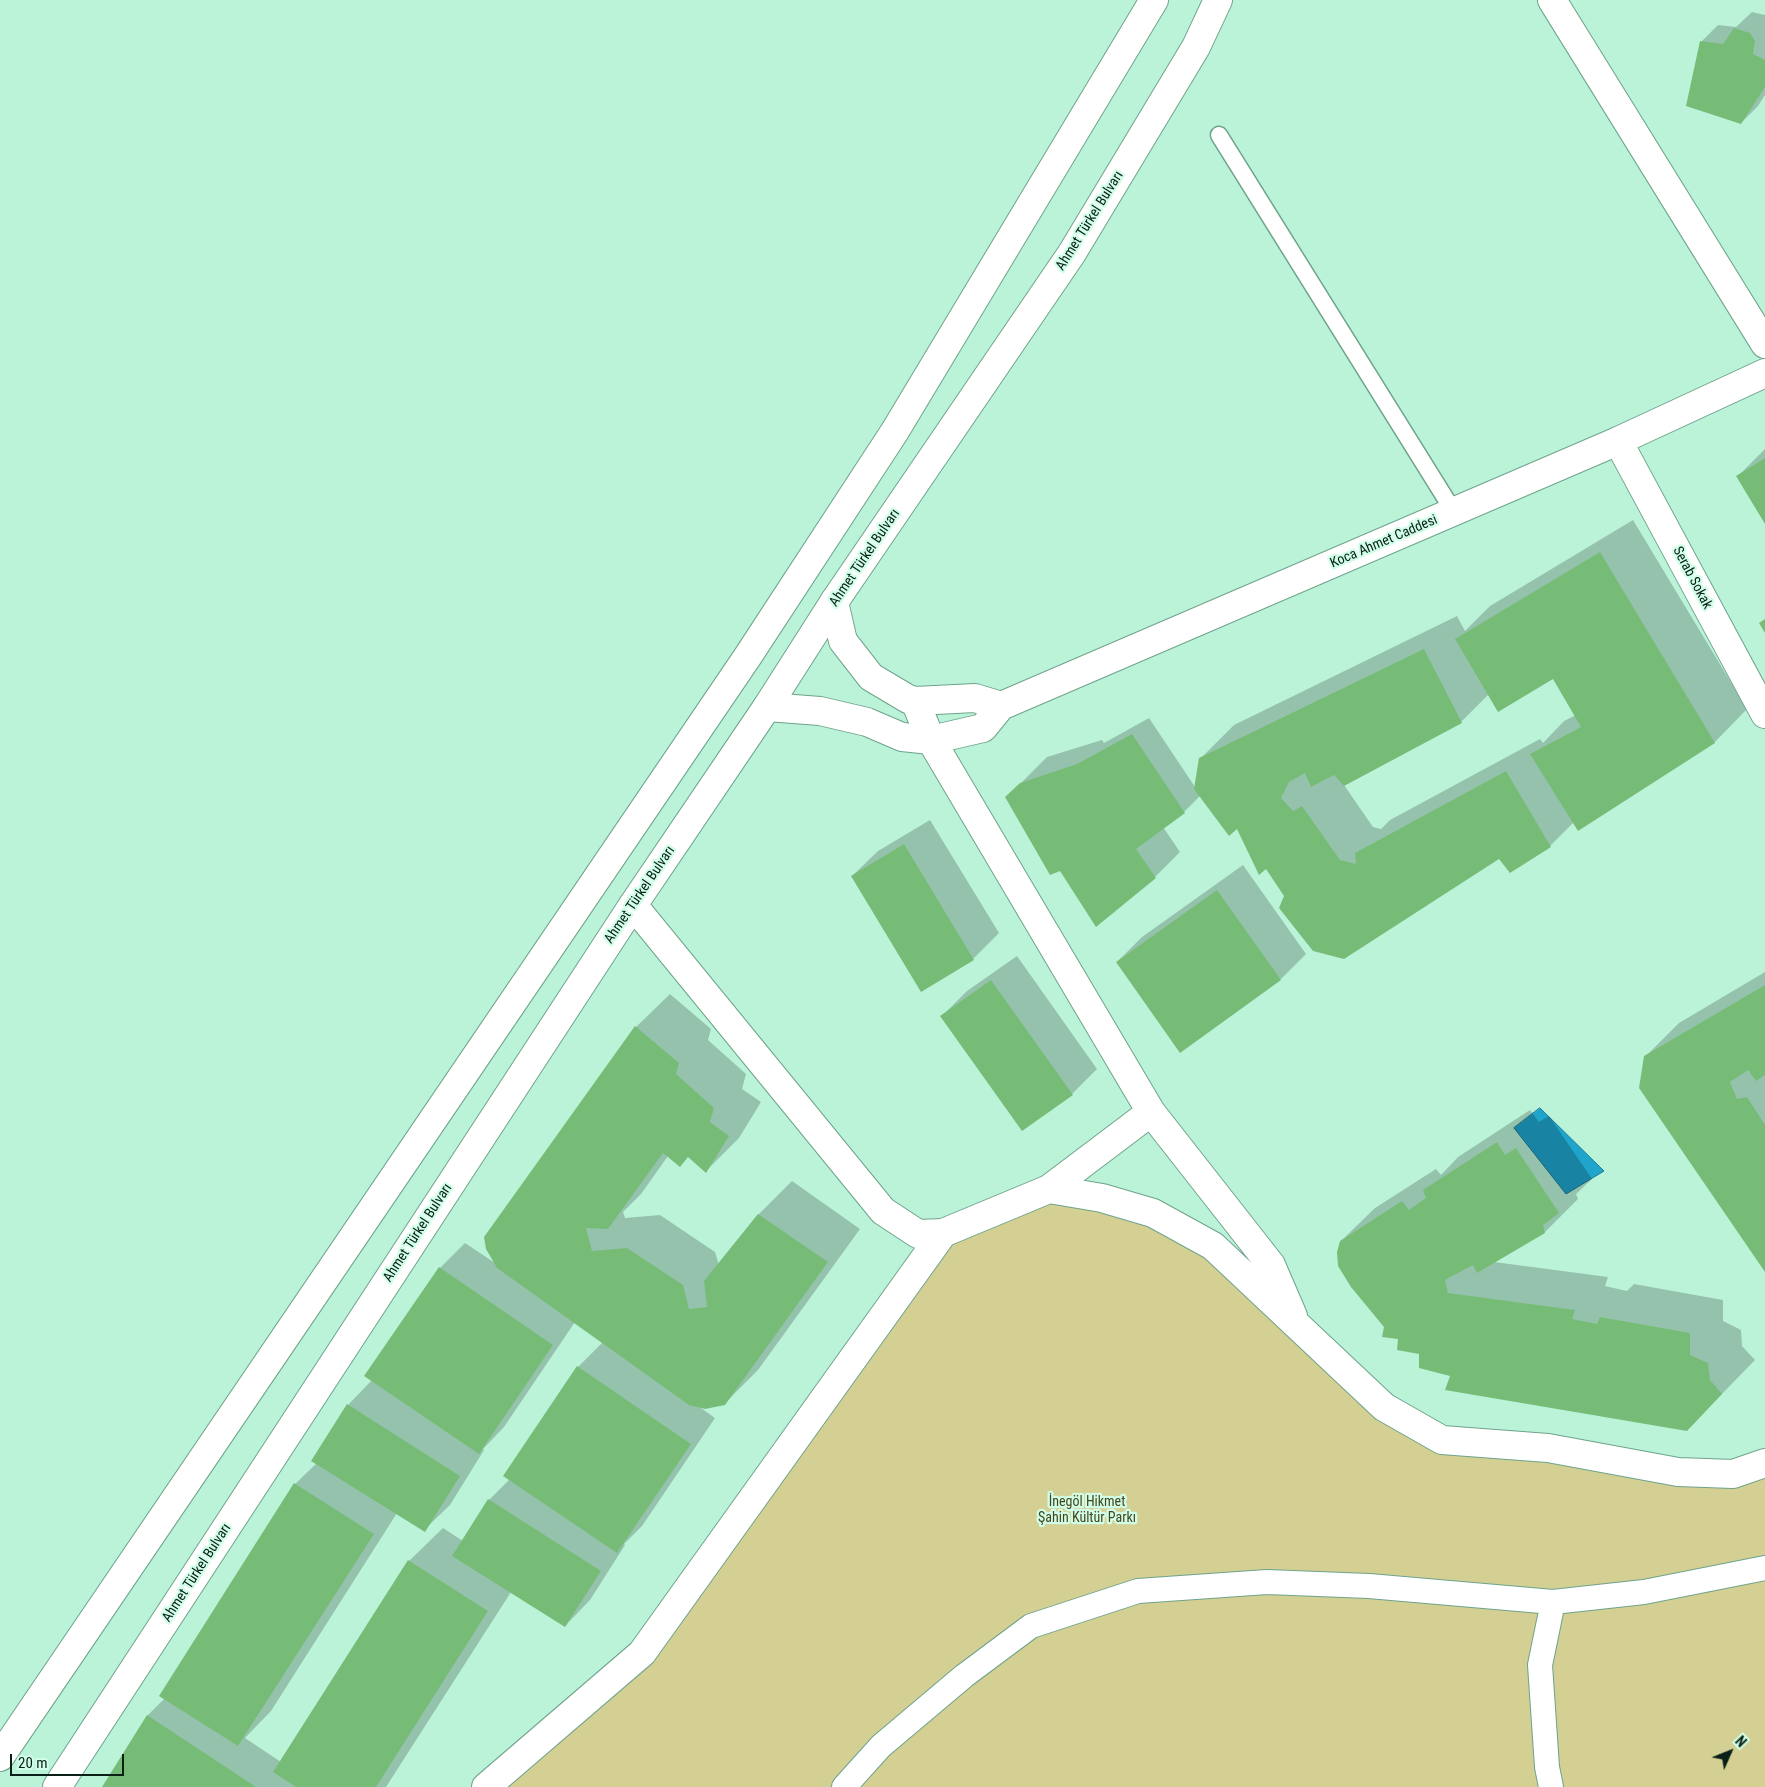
<!DOCTYPE html>
<meta charset="utf-8">
<style>
body{margin:0}
#map{position:relative;width:1765px;height:1787px;overflow:hidden;background:#bbf3d9;font-family:"Roboto Condensed",sans-serif}
canvas{display:block}
.north{position:absolute;left:1705px;top:1727px;width:50px;height:50px;-webkit-text-stroke:4px #d1fee8;paint-order:stroke;rotate:46deg;font-size:14px;font-weight:700;line-height:20px;text-align:center;color:#0a2017}
.north::after{content:'';display:block;margin:auto;width:18px;height:22px;background:#0a2017;clip-path:polygon(50% 0,100% 100%,50% 72%,0 100%)}
.scale{position:absolute;left:10px;top:1754px;width:114px;height:22px;box-sizing:border-box;border:2px solid #0a2017;border-top:0;padding-left:6px;font-size:15px;line-height:18px;white-space:nowrap;color:#0a2017;-webkit-text-stroke:4px #d1fee8;paint-order:stroke}
</style>
<div id="map">
<canvas width="1765" height="1787"></canvas>
<div class="north">N</div>
<div class="scale">20 m</div>
</div>
<script>
const context = document.querySelector('canvas').getContext('2d');
context.lineJoin = 'round';
function fillPath(path, color) { context.fillStyle = color; context.fill(path, 'evenodd'); }
function strokePath(path, color, width, dash) { context.strokeStyle = color; context.lineWidth = width; context.lineCap = dash ? 'butt' : 'round'; context.setLineDash(dash || []); context.stroke(path); }
function write(font, color, halo, rows, align = 'center') {
  context.font = font + ' "Roboto Condensed",sans-serif'; context.lineWidth = 4.5; context.setLineDash([]); context.textBaseline = 'middle'; context.strokeStyle = halo; context.fillStyle = color; for (const [text, x, y, turn = 0] of rows) {
    context.save(); context.translate(x, y); context.rotate((+turn || 0) * Math.PI / 180); context.textAlign = isNaN(turn) ? turn : align; if (halo) context.strokeText(text, 0, 0); context.fillText(text, 0, 0); context.restore();
  }
}
const green = new Path2D(`
 M1049,1189L1153,1213L1442,1440L1678,1472L1765,1463V1787H486L642,1653L943,1233Z`);
const water = new Path2D(`
 M1540,1108L1604,1171L1566,1194L1514,1128Z`);
const shadow = new Path2D(`
 M1752,12L1765,15V95L1758,106L1741,123L1701,42L1718,25L1736,27Z
 M1765,449V521L1738,476Z
 M1633,520L1747,709L1714,743L1574,822L1550,846L1499,858L1285,896L1237,826L1200,796L1184,812L1163,827L1180,852L1155,877L1060,869L1006,798L1047,757L1102,740L1104,743L1149,718L1195,787L1200,759L1234,725L1457,616L1465,631L1490,606ZM1554,677L1576,715L1564,721L1543,743L1540,739L1390,820L1381,829L1373,827L1344,785L1461,722L1489,694Z
 M930,820L999,933L973,959L921,990L852,876L878,851Z
 M1243,865L1306,954L1281,979L1181,1051L1117,962L1142,937Z
 M1017,956L1097,1069L1072,1094L942,1016L967,991Z
 M1765,972V1270L1645,1057L1679,1023Z
 M670,994L711,1029L708,1040L746,1074L742,1089L761,1102L739,1138L706,1171L688,1156H668L641,1194L623,1212L625,1218L660,1215L715,1252L719,1265L759,1214L792,1181L860,1229L758,1370L724,1404L698,1406L715,1418L642,1526L624,1544L625,1545L590,1600L565,1626L511,1592L386,1787H104L148,1715L165,1698L295,1484L317,1463L348,1405L372,1380L440,1268L465,1243L495,1263L485,1238L636,1027ZM575,1322L603,1342L578,1367L505,1475L510,1479L489,1500L463,1541L443,1528L409,1561L281,1762L245,1738L271,1711L397,1513L424,1530L450,1505L484,1450L483,1449L504,1427Z
 M1530,1110L1539,1122L1549,1116L1592,1179L1576,1194L1578,1199L1545,1232L1494,1262L1608,1277L1605,1286L1627,1291L1634,1284L1723,1300V1321L1741,1330L1742,1346L1755,1360L1720,1396L1452,1376L1385,1326L1341,1241L1375,1208L1436,1169L1441,1175L1458,1157Z`);
const building = new Path2D(`
 M1734,28L1750,33L1755,41L1753,54L1765,60V87L1741,124L1686,106L1700,41L1723,44Z
 M1765,458V524L1736,476Z
 M1600,552L1715,743L1578,831L1530,754L1581,727L1553,679L1498,712L1455,639Z
 M1765,619V633L1759,623Z
 M1424,649L1462,723L1344,786L1334,775L1311,787L1305,773L1289,782L1281,798L1293,811L1302,806L1340,860L1356,864L1355,853L1506,771L1551,847L1510,873L1499,859L1344,959L1313,951L1279,908L1284,896L1266,869L1259,875L1237,829L1229,836L1194,789L1199,758Z
 M1132,734L1185,813L1136,849L1156,878L1096,927L1060,871L1050,875L1005,797L1020,783L1077,764Z
 M904,844L974,960L921,992L851,876Z
 M1217,890L1281,980L1180,1053L1116,962Z
 M991,980L1073,1095L1022,1131L940,1016Z
 M1765,985V1075L1756,1081L1748,1070L1730,1082L1737,1099L1747,1097L1765,1125V1272L1639,1088L1644,1056Z
 M635,1026L679,1063L676,1074L714,1108L710,1122L729,1136L706,1173L688,1157L680,1167L663,1153L608,1229L586,1228L592,1251L627,1248L683,1285L689,1309L707,1307L704,1281L758,1214L828,1262L725,1405L705,1409L689,1405L497,1268L486,1249L484,1237Z
 M1497,1142L1505,1155L1516,1148L1559,1213L1543,1225L1545,1233L1477,1273L1473,1265L1445,1280L1448,1293L1575,1310L1572,1319L1597,1324L1600,1317L1690,1333V1355L1708,1363L1710,1380L1722,1394L1687,1431L1445,1390L1450,1376L1419,1368V1354L1397,1350L1398,1339L1382,1337L1384,1327L1351,1287L1338,1266L1337,1252L1340,1241L1402,1201L1409,1210L1426,1198L1423,1190Z
 M439,1267L553,1345L479,1454L364,1376Z
 M577,1366L691,1444L617,1553L503,1476Z
 M347,1404L460,1476L425,1532L311,1461Z
 M294,1483L374,1534L238,1746L159,1696Z
 M488,1499L601,1571L565,1627L452,1556Z
 M408,1560L488,1611L376,1787H296L273,1772Z
 M147,1715L256,1787H102Z`);
const service = new Path2D(`
 M1219,135L1454,512`);
const pedestrian = new Path2D(`
 M844,1787L881,1746L964,1676L1031,1626L1138,1591L1267,1582L1369,1586L1553,1602L1644,1592L1765,1568
 M1551,1787L1547,1767L1540,1665L1553,1602`);
const minor = new Path2D(`
 M1552,0L1765,344
 M1618,441L1765,714
 M915,701L931,740L1151,1112L1271,1265L1293,1316
 M633,905L883,1211L918,1234L943,1233L1049,1189L1102,1198L1153,1213L1213,1246L1384,1407L1442,1440L1548,1448L1678,1472L1733,1474L1765,1463
 M1049,1189L1151,1112
 M486,1787L642,1653L943,1233`);
const tertiary = new Path2D(`
 M834,602L843,641L871,677L908,699L915,701L975,698L1001,706
 M767,707L820,711L867,722L902,737L931,740L983,728L1001,706L1618,441L1765,373`);
const primary = new Path2D(`
 M0,1757L748,656L895,431L1154,0
 M57,1787L633,905L767,707L834,602L1072,253L1196,47L1218,0`);
const streetNames = [
 ["Ahmet Türkel Bulvarı",1090,221,-58],
 ["Koca Ahmet Caddesi",1384,542,-23],
 ["Ahmet Türkel Bulvarı",865,558,-56],
 ["Serab Sokak",1692,578,62],
 ["Ahmet Türkel Bulvarı",640,895,-56],
 ["Ahmet Türkel Bulvarı",418,1233,-57],
 ["Ahmet Türkel Bulvarı",197,1573,-57]
];
const parkNames = [
 ["İnegöl Hikmet",1087,1502],
 ["Şahin Kültür Parkı",1087,1518]
];
fillPath(green, '#d4d093');
fillPath(water, '#1fa4cc');
strokePath(water, '#197c96', 1);
fillPath(shadow, '#0003');
fillPath(building, '#76bc77');
strokePath(service, '#6ea38b', 19);
strokePath(pedestrian, '#6ea38b', 26);
strokePath(minor, '#6ea38b', 30);
strokePath(tertiary, '#6ea38b', 30);
strokePath(primary, '#6ea38b', 30);
strokePath(service, '#fff', 16);
strokePath(pedestrian, '#fff', 24);
strokePath(minor, '#fff', 28);
strokePath(tertiary, '#fff', 28);
strokePath(primary, '#fff', 28);
write('14px', '#0a2017', '#d1fee8', streetNames);
write('14px', '#48451c', '#d1fee8', parkNames);
</script>
